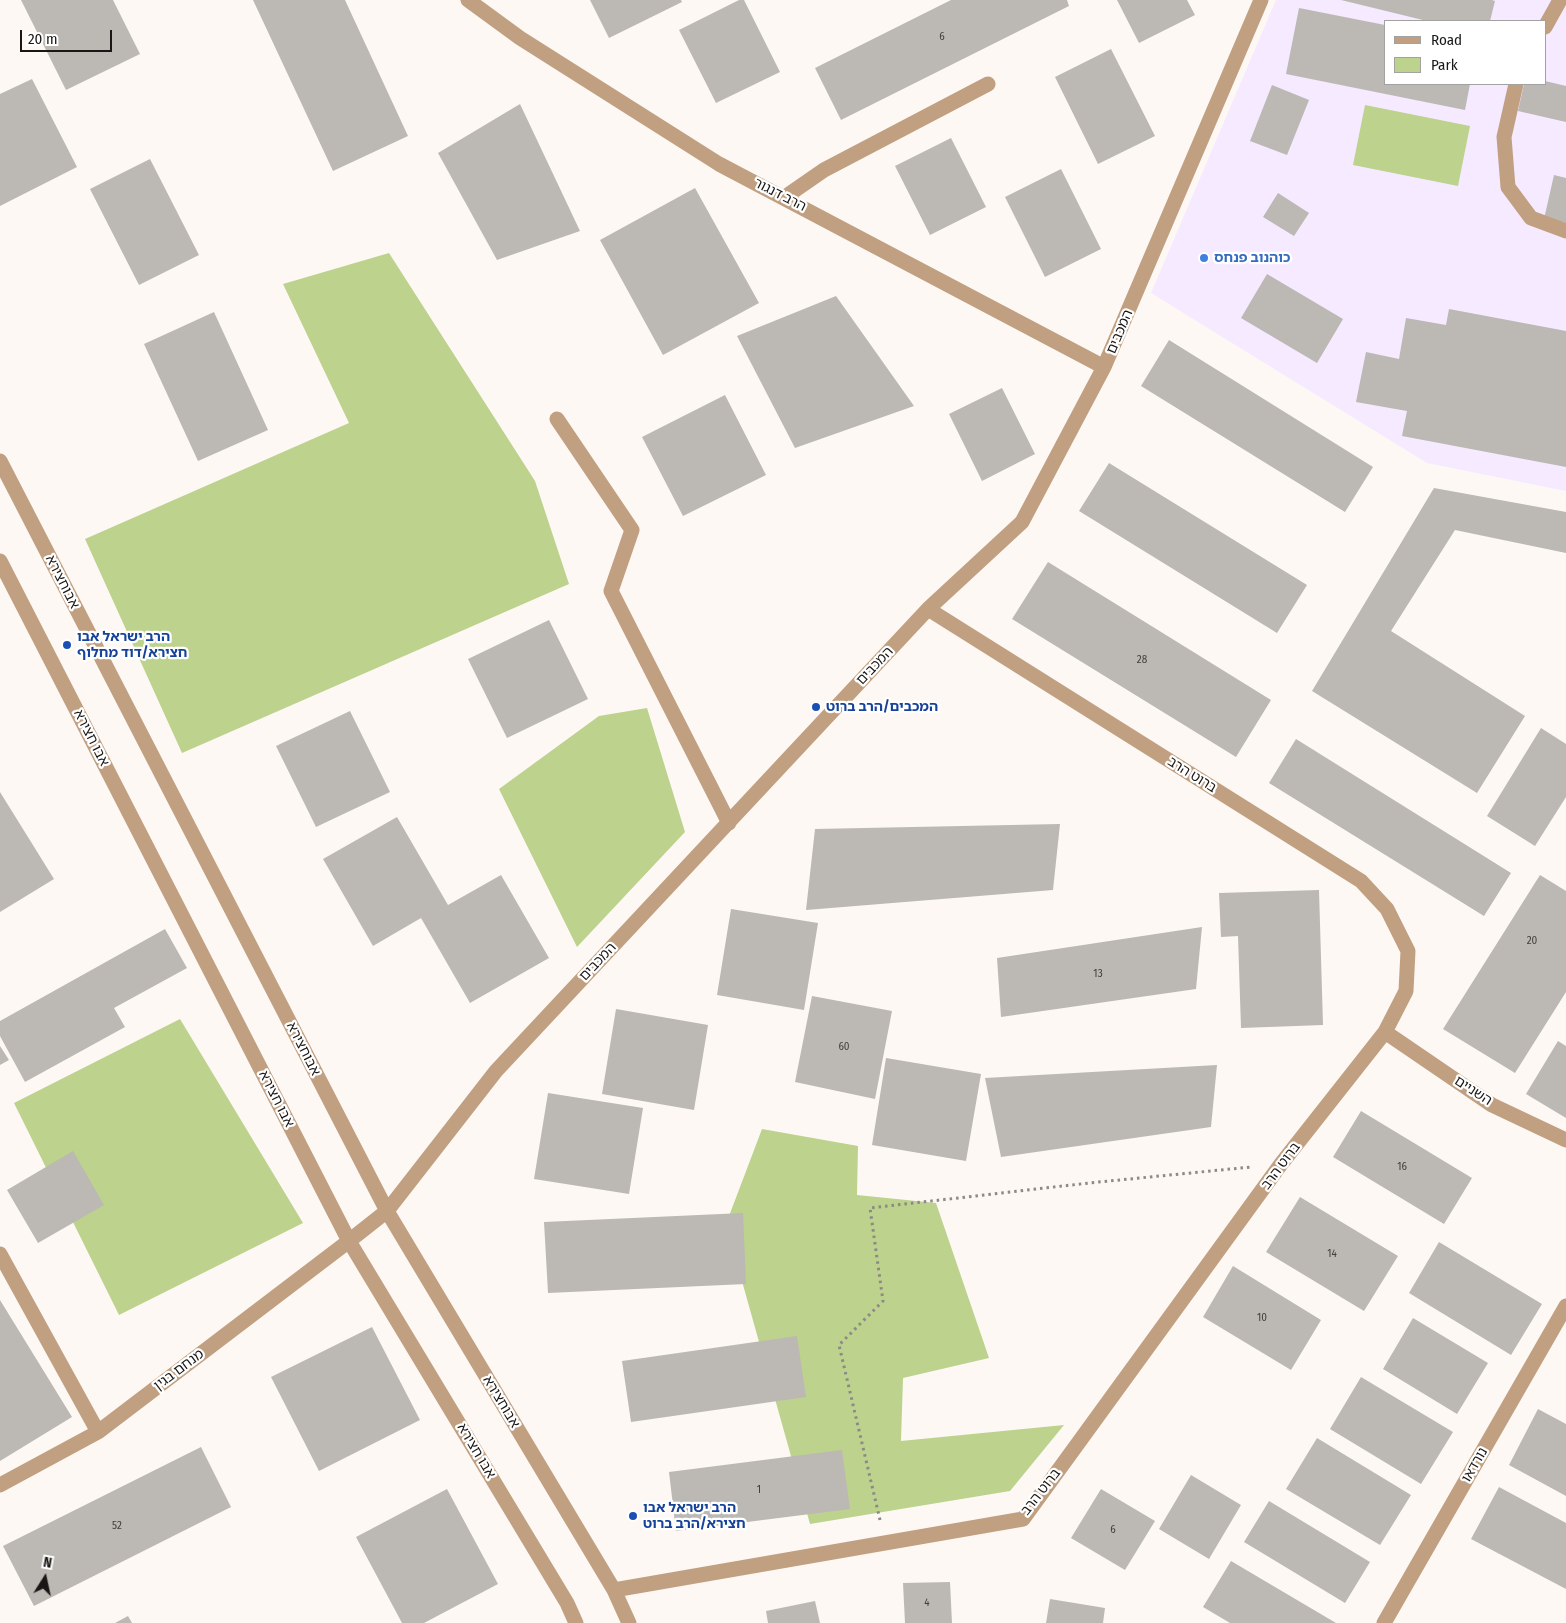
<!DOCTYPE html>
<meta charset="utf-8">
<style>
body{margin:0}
#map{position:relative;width:1566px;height:1623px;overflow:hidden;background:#fdf8f4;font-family:"Fira Sans Condensed",sans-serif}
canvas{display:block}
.legend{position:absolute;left:1384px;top:20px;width:162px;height:65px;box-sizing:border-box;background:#fff;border:1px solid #a3a2a2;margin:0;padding:6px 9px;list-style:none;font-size:15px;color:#191716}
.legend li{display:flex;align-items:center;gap:10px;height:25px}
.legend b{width:25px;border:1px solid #a3a2a2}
.north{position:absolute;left:20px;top:1553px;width:50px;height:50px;-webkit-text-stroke:4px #fff;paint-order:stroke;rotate:10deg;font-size:14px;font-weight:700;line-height:20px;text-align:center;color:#191716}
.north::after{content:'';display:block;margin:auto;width:18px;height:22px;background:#191716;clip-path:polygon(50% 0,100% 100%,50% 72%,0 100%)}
.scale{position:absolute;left:20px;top:30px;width:92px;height:22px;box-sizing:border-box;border:2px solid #191716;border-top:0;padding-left:6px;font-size:15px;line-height:18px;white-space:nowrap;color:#191716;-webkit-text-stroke:4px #fff;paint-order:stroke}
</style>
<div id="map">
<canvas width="1566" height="1623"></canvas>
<ul class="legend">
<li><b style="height:6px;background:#c1a082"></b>Road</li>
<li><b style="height:14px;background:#bcd28d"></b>Park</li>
</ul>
<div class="north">N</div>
<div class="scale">20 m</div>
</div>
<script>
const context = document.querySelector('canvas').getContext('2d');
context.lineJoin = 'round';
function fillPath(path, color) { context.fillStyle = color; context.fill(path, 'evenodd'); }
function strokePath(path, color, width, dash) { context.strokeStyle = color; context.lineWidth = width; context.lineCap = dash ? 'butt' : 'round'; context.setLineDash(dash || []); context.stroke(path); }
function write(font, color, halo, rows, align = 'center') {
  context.font = font + ' "Fira Sans Condensed","Noto Sans Hebrew",sans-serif'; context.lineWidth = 4.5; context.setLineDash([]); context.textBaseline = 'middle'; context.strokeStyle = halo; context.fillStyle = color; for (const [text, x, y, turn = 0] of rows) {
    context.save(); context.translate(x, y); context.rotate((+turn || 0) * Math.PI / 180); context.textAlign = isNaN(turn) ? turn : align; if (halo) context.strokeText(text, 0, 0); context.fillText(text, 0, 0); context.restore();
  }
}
const education = new Path2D(`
 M1276,0H1566V491L1427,463L1151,293ZM1385,21H1545V84H1385Z`);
const green = new Path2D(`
 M1365,105L1470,126L1458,186L1353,165Z
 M389,253L535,481L569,584L182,753L85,539L349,423L283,284Z
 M647,708L685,832L577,947L499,789L599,716Z
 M180,1019L303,1223L119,1315L14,1103Z
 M762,1129L858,1146L857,1195L936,1203L989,1358L903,1378L901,1441L1064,1425L1010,1491L810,1524L726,1224Z`);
const building = new Path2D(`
 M21,0H113L140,54L66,90Z
 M253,0H345L408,136L333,171Z
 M590,0H681L682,2L609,38Z
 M739,0H744L780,72L716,103L679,30Z
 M951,0H1067L1069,6L841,120L815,68Z
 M1117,0H1187L1195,15L1139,43Z
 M1341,0H1492L1495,1L1490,21H1427Z
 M1299,8L1385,25V84H1470L1465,110L1286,74Z
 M1111,49L1155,136L1098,164L1055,77Z
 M32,79L77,167L0,206V94Z
 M1545,81L1566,86V122L1518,111L1524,84H1545Z
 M1272,85L1309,100L1287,155L1250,141Z
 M520,104L580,231L497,260L438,153Z
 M951,138L986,207L930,235L895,166Z
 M150,159L199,255L139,285L90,189Z
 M1061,169L1101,249L1045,277L1005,197Z
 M1554,175L1566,178V224L1544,219Z
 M695,188L759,303L663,355L600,240Z
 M1278,193L1309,213L1294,236L1263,217Z
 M1267,274L1343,319L1317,363L1241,318Z
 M836,296L914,406L795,448L737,336Z
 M1449,309L1566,331V467L1402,436L1407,411L1356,402L1366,352L1399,359L1406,318L1446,325Z
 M214,312L268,430L198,461L144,344Z
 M1169,340L1373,467L1345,512L1141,386Z
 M1002,388L1035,454L982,481L949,414Z
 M725,395L766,475L683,516L642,437Z
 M1109,463L1307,585L1277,633L1079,511Z
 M1434,488L1566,512V553L1455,530L1391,631L1525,716L1477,793L1312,691Z
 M1048,562L1271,700L1236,757L1012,619Z
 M549,620L588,699L507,738L468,659Z
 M350,711L390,792L316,827L276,746Z
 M1541,728L1566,744V797L1535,846L1487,816Z
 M1296,739L1511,873L1484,916L1269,783Z
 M0,792L54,879L0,912Z
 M397,817L448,905L501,875L549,958L470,1003L421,918L373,946L323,859Z
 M1060,824L1053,890L806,910L815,829Z
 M1540,875L1566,891V992L1515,1073L1443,1029Z
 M1319,890L1323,1025L1241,1028L1238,936L1221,937L1219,893Z
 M731,909L818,923L804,1010L717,995Z
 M1202,927L1196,989L1001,1017L997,958Z
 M165,929L187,968L114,1008L125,1027L25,1082L0,1036V1021Z
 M812,996L892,1011L875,1099L795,1082Z
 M616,1009L708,1025L694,1110L602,1094Z
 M1558,1041L1566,1046V1118L1526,1094Z
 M0,1046L9,1060L0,1065Z
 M886,1058L981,1074L966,1161L872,1145Z
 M1217,1065L1211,1127L1001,1157L985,1078Z
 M548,1093L643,1108L629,1194L534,1179Z
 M1361,1111L1472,1178L1444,1224L1333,1157Z
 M73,1151L104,1205L38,1243L7,1190Z
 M1300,1197L1398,1256L1364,1311L1266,1252Z
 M743,1213L746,1284L548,1293L544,1222Z
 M1439,1242L1542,1304L1511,1355L1409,1293Z
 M1233,1266L1321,1320L1291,1370L1203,1317Z
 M0,1300L72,1417L0,1461Z
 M1413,1318L1488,1363L1457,1414L1383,1369Z
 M372,1327L420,1420L319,1471L271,1377Z
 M797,1336L806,1397L631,1422L622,1361Z
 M1361,1377L1453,1432L1421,1484L1330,1429Z
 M1538,1409L1566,1424V1496L1509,1465Z
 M1317,1438L1411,1495L1380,1545L1286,1489Z
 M201,1447L231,1507L34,1606L3,1546Z
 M842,1450L850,1509L676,1531L669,1472Z
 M1191,1475L1241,1505L1209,1559L1159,1529Z
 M1499,1487L1566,1523V1589L1471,1539Z
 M447,1489L498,1584L424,1623H402L356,1537Z
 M1101,1489L1155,1521L1125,1570L1071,1538Z
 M1269,1501L1370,1562L1345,1603L1244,1542Z
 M1231,1561L1336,1623H1230L1203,1607Z
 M950,1582L952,1623H905L903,1583Z
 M1050,1599L1105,1608L1103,1623H1046Z
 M815,1601L820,1623H768L766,1611Z
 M128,1616L132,1623H115Z`);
const path = new Path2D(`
 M880,1520L839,1345L883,1301L870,1208L1089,1183L1251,1167`);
const minor = new Path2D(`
 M468,0L520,38L719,164L1104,367
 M1545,27L1560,0
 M1516,84L1504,137L1508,187L1531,218L1566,231
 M785,197L824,170L988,84
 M557,419L632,530L611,591L729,823
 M0,461L387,1211L614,1590L629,1623
 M0,561L349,1241L567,1603L576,1623
 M1385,1032L1492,1105L1566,1140
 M0,1254L98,1432
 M0,1485L98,1432L349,1241L387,1211L496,1071L928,609L1022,522L1104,367L1261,0
 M614,1590L1023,1519L1281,1164L1385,1032L1406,991L1408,951L1387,909L1361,881L928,609
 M1384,1623L1566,1306`);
const markers = [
 [1204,258,5,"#3f7fe0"],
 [67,645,5,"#1a4fb4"],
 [816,707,5,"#1a4fb4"],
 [633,1516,5,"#1a4fb4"]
];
const numberNames = [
 ["6",942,37],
 ["28",1142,660],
 ["20",1532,941],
 ["13",1098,974],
 ["60",844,1047],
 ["16",1402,1167],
 ["14",1332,1254],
 ["10",1262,1318],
 ["1",759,1490],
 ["52",117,1526],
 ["6",1113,1530],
 ["4",927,1603]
];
const streetNames = [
 ["הרב דנגור",780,195,27],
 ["המכבים",1120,332,-67],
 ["אבוחצירא",62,582,63],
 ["המכבים",875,666,-47],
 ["אבו חצירא",91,738,63],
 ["ברוט הרב",1192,775,32],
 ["המכבים",598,962,-47],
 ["אבוחצירא",303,1049,63],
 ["השניים",1473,1091,33],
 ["אבו חצירא",276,1099,63],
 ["ברוט הרב",1281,1166,-53],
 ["מנחם בגין",179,1370,-37],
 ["אבוחצירא",501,1402,59],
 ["אבו חצירא",476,1451,59],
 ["נורדאו",1475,1465,-60],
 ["ברוט הרב",1041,1492,-52]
];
const shopNames = [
 ["כוהנוב פנחס",1214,258]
];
const transitNames = [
 ["הרב ישראל אבו",77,637],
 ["חצירא/דוד מחלוף",77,653],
 ["המכבים/הרב ברוט",826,707],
 ["הרב ישראל אבו",643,1508],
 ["חצירא/הרב ברוט",643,1524]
];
fillPath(education, '#f5eaff');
fillPath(green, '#bcd28d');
fillPath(building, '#bcb8b4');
strokePath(path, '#8c8986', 3, [2.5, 4]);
strokePath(minor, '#c1a082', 15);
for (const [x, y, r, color] of markers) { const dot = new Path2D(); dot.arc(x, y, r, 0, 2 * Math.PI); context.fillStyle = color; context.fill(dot); strokePath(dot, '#fff', 2); }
write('11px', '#423f3e', null, numberNames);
write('14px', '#191716', '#fff', streetNames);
write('bold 14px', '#366cbe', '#fff', shopNames, 'left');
write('bold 14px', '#164399', '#fff', transitNames, 'left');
</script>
